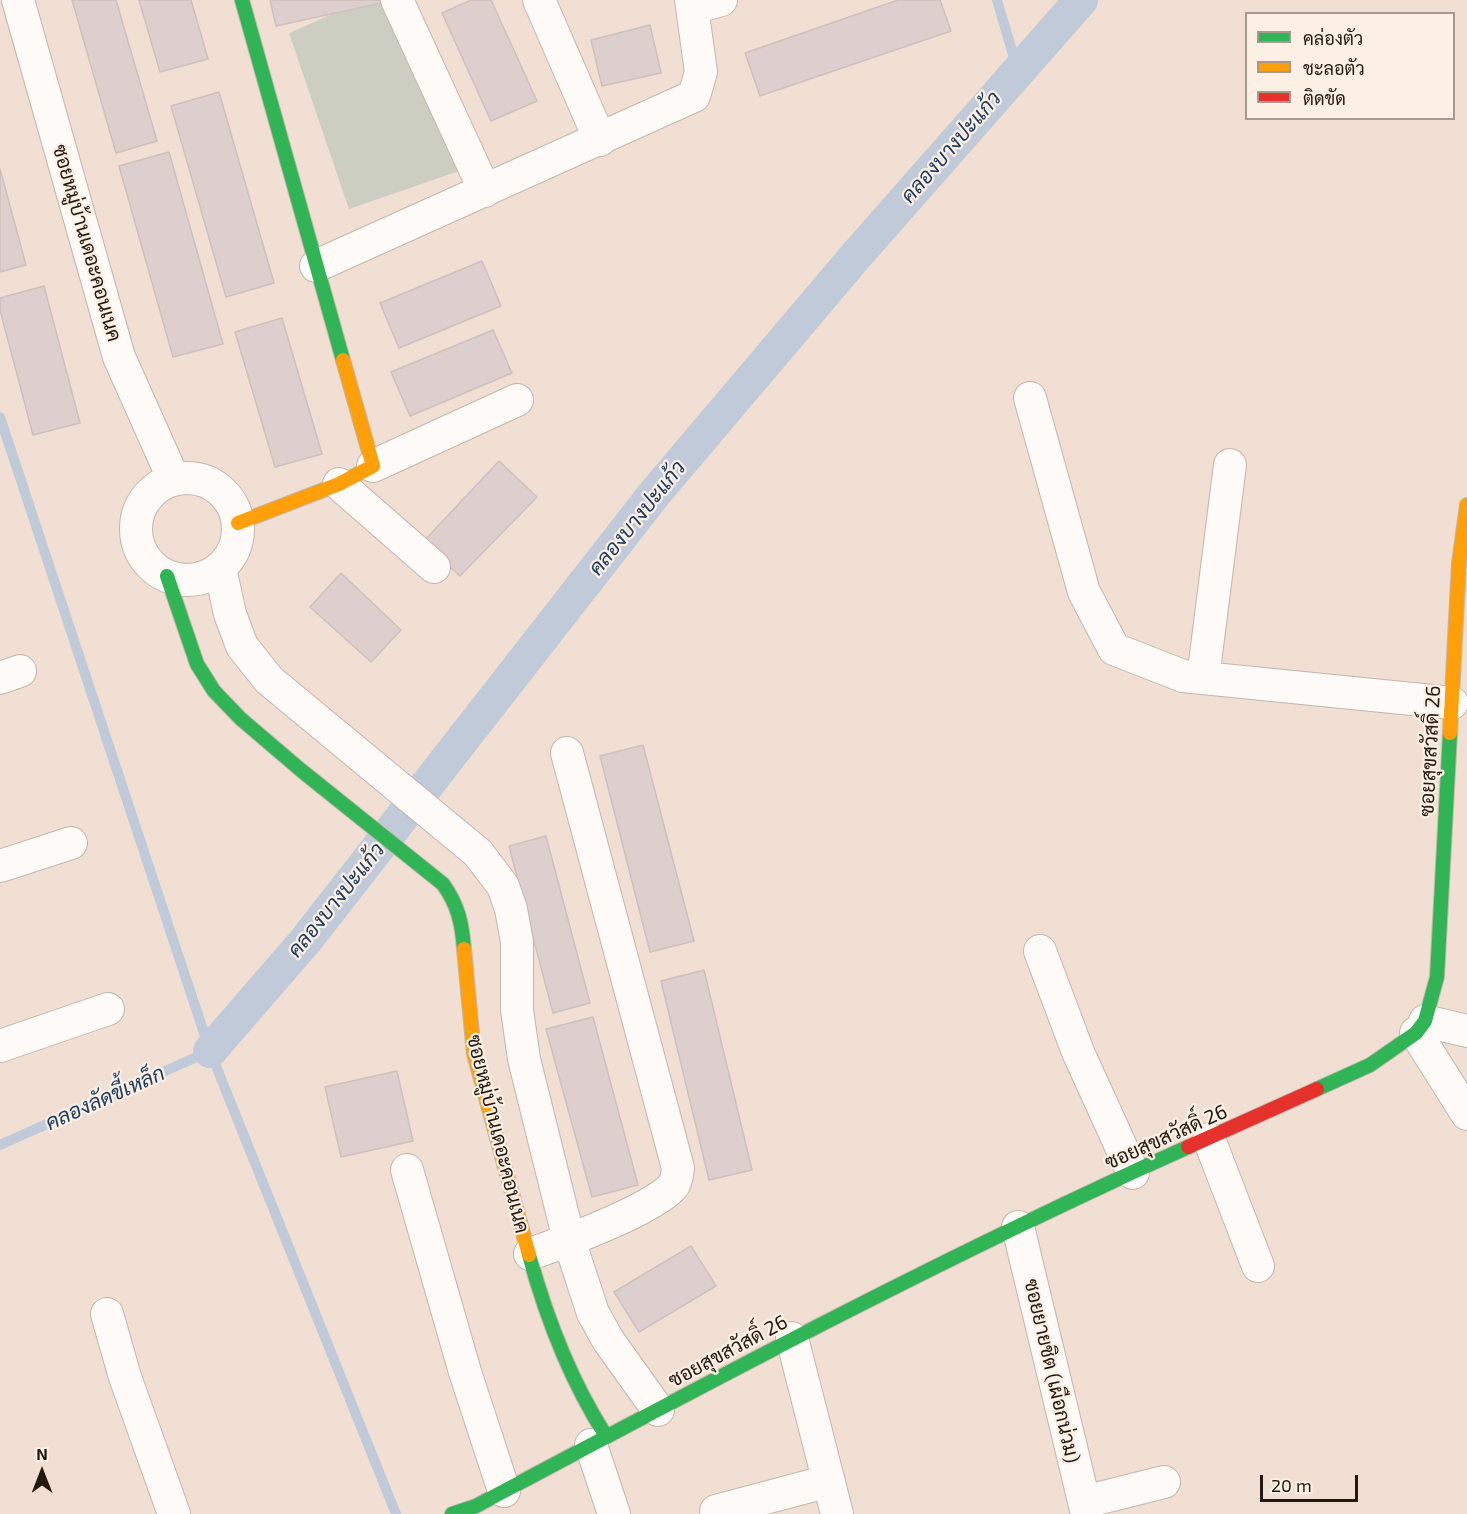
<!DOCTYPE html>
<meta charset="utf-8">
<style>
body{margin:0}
#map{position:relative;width:1467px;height:1514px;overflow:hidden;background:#f0dfd2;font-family:"Exo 2",Sarabun,sans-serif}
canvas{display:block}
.legend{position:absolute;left:1245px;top:12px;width:210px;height:108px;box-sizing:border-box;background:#fcf0e5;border:2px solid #a69a90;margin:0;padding:8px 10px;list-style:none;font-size:18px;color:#241910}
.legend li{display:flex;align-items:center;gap:12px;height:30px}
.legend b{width:30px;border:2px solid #a69a90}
.north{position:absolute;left:12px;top:1442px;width:60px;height:60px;-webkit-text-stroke:4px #fcf0e5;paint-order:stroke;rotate:0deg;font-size:16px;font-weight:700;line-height:24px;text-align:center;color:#241910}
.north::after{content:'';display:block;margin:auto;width:21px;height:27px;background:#241910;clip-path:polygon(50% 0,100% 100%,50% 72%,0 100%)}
.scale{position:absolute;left:1260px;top:1475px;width:98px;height:27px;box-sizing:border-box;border:3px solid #241910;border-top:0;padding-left:8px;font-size:18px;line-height:21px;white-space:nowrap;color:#241910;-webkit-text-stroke:4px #fcf0e5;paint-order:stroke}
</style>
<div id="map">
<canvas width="1467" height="1514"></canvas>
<ul class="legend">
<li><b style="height:8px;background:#30b455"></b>คล่องตัว</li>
<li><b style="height:8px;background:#ff9f0a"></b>ชะลอตัว</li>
<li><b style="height:8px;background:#e5322d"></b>ติดขัด</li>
</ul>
<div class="north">N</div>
<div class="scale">20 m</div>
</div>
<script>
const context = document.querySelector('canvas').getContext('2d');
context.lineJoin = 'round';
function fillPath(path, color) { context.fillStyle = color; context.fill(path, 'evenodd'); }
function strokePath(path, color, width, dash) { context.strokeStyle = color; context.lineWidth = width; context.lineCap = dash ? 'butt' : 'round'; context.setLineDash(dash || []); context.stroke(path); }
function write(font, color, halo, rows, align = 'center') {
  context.font = font + ' "Exo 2",Sarabun,sans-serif'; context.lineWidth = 4.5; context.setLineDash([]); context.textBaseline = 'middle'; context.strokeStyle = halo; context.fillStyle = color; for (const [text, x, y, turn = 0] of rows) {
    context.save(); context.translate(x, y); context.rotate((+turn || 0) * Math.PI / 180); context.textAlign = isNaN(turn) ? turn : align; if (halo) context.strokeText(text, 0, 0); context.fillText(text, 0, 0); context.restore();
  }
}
const green = new Path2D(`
 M365,0H382L462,170L349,209L289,33Z`);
const stream = new Path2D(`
 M997,0L1018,71
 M0,417L210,1051L396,1514
 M0,1145L210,1051`);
const canal = new Path2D(`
 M210,1051L306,940L655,493L854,258L1081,0`);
const building = new Path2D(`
 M72,0H116L157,141L116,153Z
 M139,0H191L208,59L160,72Z
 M270,0H395L276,26Z
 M471,0H491L537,101L491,121L442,13Z
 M898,0H940L951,31L760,96L745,53Z
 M650,25L661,73L602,86L591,40Z
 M219,92L274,283L226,297L171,106Z
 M169,152L223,344L173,357L119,166Z
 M0,169L26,265L0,272Z
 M482,261L501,306L399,348L380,303Z
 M44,286L80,423L33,435L0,310V298Z
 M282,318L322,454L275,467L235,332Z
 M493,330L512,373L410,416L391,372Z
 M499,461L537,497L460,576L423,542Z
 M341,573L401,630L371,662L310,607Z
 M643,745L694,941L650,952L600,756Z
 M546,836L590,1003L553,1013L509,846Z
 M704,970L752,1170L709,1180L661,981Z
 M593,1017L638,1185L592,1197L546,1029Z
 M397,1071L413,1141L341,1157L325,1087Z
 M691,1246L716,1286L639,1332L614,1292Z`);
const street = new Path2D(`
 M18,0L119,357L174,480
 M397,0L485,191
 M539,0L600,140
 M693,8L721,0
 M316,266L694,96L701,72L691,0
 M1030,398L1084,592L1114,649L1183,676L1452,703
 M373,466L517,400
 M136 529a51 51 0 1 1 102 0a51 51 0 1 1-102 0Z
 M339,484L434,567
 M220,568L230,614L242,646L269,680L478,853L503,886L511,909L517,942V1010L524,1059L569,1240L593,1313L608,1340L658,1410
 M0,678L20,671
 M1203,678L1230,465
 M0,866L71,843
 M1040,951L1078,1052L1133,1173
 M1425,1021L1467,1031
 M1416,1033L1467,1114
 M0,1046L108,1009
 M1209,1139L1258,1266
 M407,1170L465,1372L504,1491
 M1018,1227L1087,1514
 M530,1254C562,1243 652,1210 673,1186C677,1181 677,1174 678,1168L567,753
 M107,1314L125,1377L174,1514
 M792,1338L837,1514
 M591,1445L614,1514
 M1084,1502L1164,1482
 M716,1511L829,1481`);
const fast = new Path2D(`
 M242,0L343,360
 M167,576L197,664L214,691L241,719L302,771L443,884C458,905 462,923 464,949
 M1317,1089L1370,1065L1416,1033L1425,1021L1437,977L1450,733
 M529,1255C547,1320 570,1380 606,1436
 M452,1514L476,1506C711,1381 945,1256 1188,1147`);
const slow = new Path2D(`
 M238,523L339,484L373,466L343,360
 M1450,733L1459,563L1467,505
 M464,949L474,1054L529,1255`);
const jam = new Path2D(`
 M1188,1147L1317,1089`);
const streetNames = [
 ["ซอยหมู่บ้านเดอะคอนเนค",87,243,74],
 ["ซอยสุขสวัสดิ์ 26",1430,751,-87],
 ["ซอยหมู่บ้านเดอะคอนเนค",498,1134,76],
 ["ซอยสุขสวัสดิ์ 26",1166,1137,-24],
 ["ซอยสุขสวัสดิ์ 26",728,1351,-28],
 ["ซอยยายชิต (เผือกน่วม)",1052,1371,77]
];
const waterNames = [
 ["คลองบางปะแก้ว",951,147,-49],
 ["คลองบางปะแก้ว",637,518,-51],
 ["คลองบางปะแก้ว",336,900,-51],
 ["คลองลัดขี้เหล็ก",105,1098,-24]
];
fillPath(green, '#cbcec0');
strokePath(stream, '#c0cad8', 10);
strokePath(canal, '#c0cad8', 34);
fillPath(building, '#ddcfcd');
strokePath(building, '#cec0be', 1.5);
strokePath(street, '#c3b6ac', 34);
strokePath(fast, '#c3b6ac', 16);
strokePath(slow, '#c3b6ac', 16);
strokePath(jam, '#c3b6ac', 16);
strokePath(street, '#fdfaf8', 32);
strokePath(fast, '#30b455', 14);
strokePath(slow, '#ff9f0a', 14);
strokePath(jam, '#e5322d', 14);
write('20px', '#241910', '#fcf0e5', streetNames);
write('italic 21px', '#1c3c60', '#fcf0e5', waterNames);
</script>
